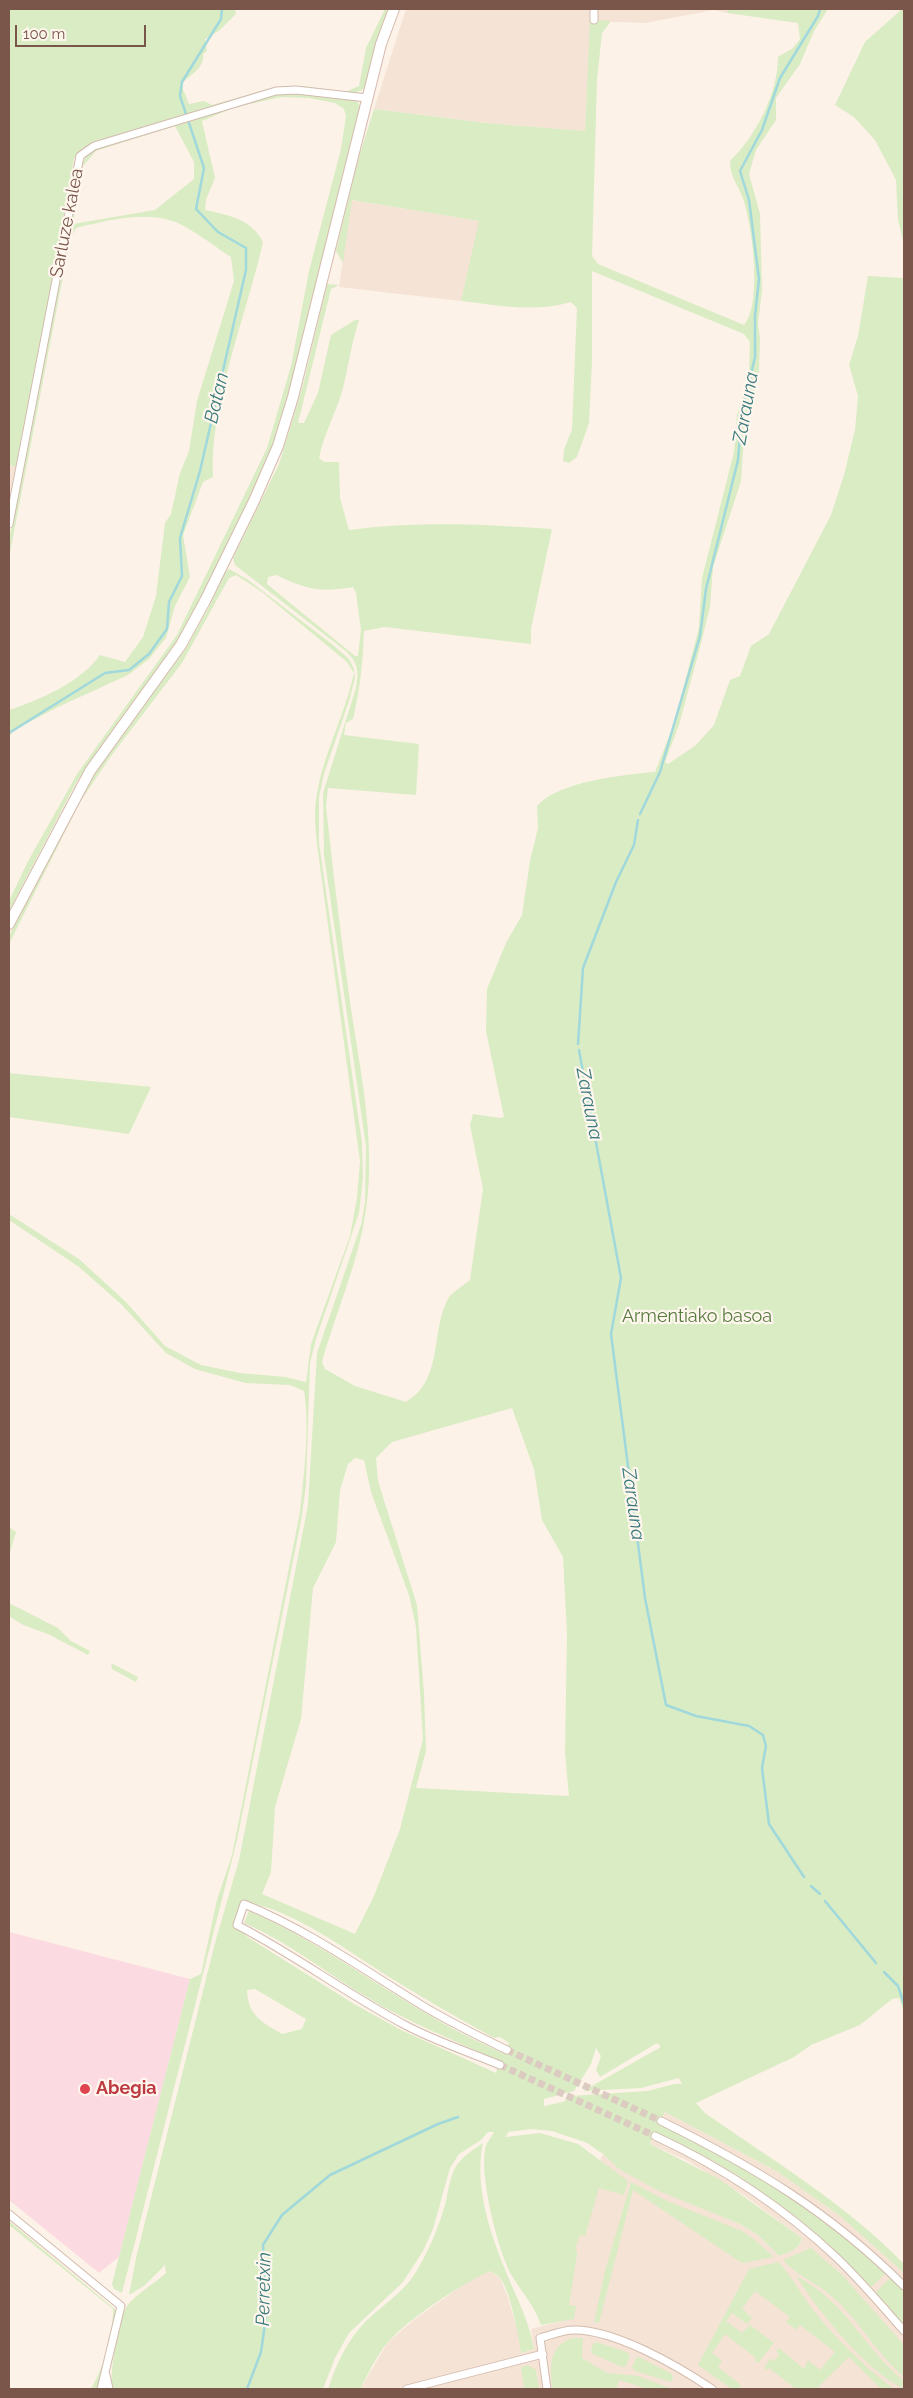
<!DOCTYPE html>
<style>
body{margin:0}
#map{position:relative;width:913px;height:2398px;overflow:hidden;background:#fdf2e7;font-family:Raleway,sans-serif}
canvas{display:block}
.frame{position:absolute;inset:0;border:10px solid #79554a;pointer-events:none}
.scale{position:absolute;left:15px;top:25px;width:131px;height:22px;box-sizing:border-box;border:2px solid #79554a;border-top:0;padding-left:6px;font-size:15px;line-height:18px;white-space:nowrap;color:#79554a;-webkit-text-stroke:4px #fff7ee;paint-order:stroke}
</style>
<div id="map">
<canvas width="913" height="2398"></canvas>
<div class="frame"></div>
<div class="scale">100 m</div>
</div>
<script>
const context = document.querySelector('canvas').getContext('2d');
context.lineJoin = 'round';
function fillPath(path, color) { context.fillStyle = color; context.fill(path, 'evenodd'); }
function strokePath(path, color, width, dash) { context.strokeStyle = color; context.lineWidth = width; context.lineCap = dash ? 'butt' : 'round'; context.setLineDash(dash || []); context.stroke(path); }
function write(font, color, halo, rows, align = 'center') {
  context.font = font + ' Raleway,sans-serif'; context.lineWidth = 4.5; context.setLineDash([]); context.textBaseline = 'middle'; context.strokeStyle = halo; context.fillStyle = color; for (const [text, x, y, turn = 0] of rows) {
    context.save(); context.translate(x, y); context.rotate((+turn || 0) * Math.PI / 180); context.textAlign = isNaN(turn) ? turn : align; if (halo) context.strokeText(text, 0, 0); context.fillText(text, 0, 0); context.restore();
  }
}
const residential = new Path2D(`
 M406,9H759V10L728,9L727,13L714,10L645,23L591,21L585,131L486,123L374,109Z
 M351,200L480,221L461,301L339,287Z
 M9,465L18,467L9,508Z
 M665,2112L778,2172L840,2216L904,2273V2389H360L388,2342L415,2319L467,2282L490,2271L500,2278L507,2295L519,2335L521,2353L534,2349L531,2329L567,2320L557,2310L598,2166L603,2154L619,2169L740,2224L758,2235L779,2256L795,2249L800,2244L802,2238L745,2196L686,2160L650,2144Z`);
const medical = new Path2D(`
 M9,1932L190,1979L119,2257L99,2273L9,2200Z`);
const green = new Path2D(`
 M9,9H235L236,14L220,30L205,39L207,51L203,54C205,68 190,75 181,84L189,104L204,101L212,105L275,87L303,86L345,92L359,86L366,48L385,9H390L376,46L364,89L353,94L283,88L96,143L80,151L74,159L18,467L9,465Z
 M728,9H828L814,31L800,64L776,98V120L756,150L749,174L760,214L762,291L758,323L760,338L759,372L751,406L745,420L741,481L713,567L710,607L700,647L679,725L665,762L668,764L696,745L714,725L730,680L740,676L751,646L769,634L831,515L844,475L855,430L858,396L849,365L858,336L868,276L904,278V2011L899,1998L892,1999L860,2025L811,2045L794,2057L696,2103L705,2113C772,2160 846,2204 904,2264V2273L840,2216L778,2172L665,2112L659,2124C741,2164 820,2209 886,2273L870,2288C810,2224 737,2165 655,2133L650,2144L719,2179L802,2238C799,2250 789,2252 779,2256L758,2235L740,2224L659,2191L619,2169L603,2154L587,2143L552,2131L531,2129L508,2132L506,2137L540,2133L578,2144L628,2181L624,2195L599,2188L585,2236L580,2235L575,2250L577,2251V2255L569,2305L576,2306L574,2319L541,2325C535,2307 522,2292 512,2276C498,2252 478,2172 486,2145C488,2141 492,2136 494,2132H488L481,2140L459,2154L450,2168L433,2229L423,2251L403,2282L349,2333L335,2358L323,2389H112C109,2375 119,2316 127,2306C137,2293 154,2284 166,2273L165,2265L144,2286L129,2295L136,2258L215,1943L239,1860L308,1505L317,1353L361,1225L365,1203L366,1146L324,855L323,793L356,688C359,671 358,664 347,652L235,565L233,558L279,464L303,385L327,284L339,285L331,289L298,423H304L318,393L331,335L355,320H359C352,342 349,362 344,384C338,410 324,432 319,458L324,462H339L340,498L349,530C416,521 485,524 552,529L531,629V644L384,627L364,631C363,661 360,690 353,719L346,723L344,735L419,744L416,795L328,788L326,807C333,872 341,937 350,1002C360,1070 376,1141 366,1209C359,1262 336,1311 322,1362L325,1369L355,1386L406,1402C444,1380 430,1330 449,1297C453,1292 464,1285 470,1280L483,1189L470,1125L473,1114L500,1118L504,1117L486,1031L487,989L506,943L522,915L530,861L538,828L537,806C559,781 623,775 655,772L674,724L699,627L702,578L734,452L737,415L749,373L750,342L744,334L592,271V361L589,423L577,457L569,463L563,461L564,450L572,429L577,308L571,302C536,313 497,305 461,301L479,221L352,200L343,263L336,251L357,163L374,109L486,123L585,131L590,19L611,21L602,33L597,80L592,256L598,264L744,325C763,304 752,222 742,196C736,181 731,179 730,161C756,136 778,93 778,57L793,48L800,39L798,23L727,13ZM276,575C307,589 318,593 353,587L356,593L361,630L358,656H355L267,584L268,577ZM512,1408L534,1469L542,1520L563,1557L567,1633L565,1753L569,1796L416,1788L426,1751L424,1693L417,1605L378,1481L376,1458L392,1442ZM355,1458L364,1460L371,1492L409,1595L416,1627L423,1739L400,1829L374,1896L355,1934L262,1894L271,1872L275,1807L301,1719L313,1588L336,1542L340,1490L348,1464ZM245,1902C294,1910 346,1950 389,1977C423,1998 458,2018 494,2038L500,2037L509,2043L503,2053C413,2015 338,1950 249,1911L244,1923C288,1942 325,1972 365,1996C407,2022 454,2040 499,2061L496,2073L401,2030L354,2004L249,1938L235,1927ZM255,1989L306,2019L302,2029L282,2034C262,2022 248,2016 247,1990ZM657,2043L661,2047L583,2091L641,2088L679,2078L682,2084H675L647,2091L571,2096L563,2102L544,2106V2099L574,2091L591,2064L596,2048L601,2056L596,2070L600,2077Z
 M902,9H904V246L898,219L896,180L875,140L854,117L835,105L865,42Z
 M297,93L350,98L357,101L360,106L298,360L274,442L263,470L190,620L164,662L77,781L9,911V901L27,863L77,774L177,635L267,448L291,366L309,271L341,149L346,116L344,109L335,103L309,98L281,97L233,108L202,121L215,178L206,200L205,210C228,215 252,219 263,242C247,314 209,405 213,477L203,482L183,535L190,577L175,606L166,638L149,659L128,675L58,707L14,730L9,737V710C41,699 80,683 100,655L125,662L143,637L156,596L165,523L171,514L180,473L189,451L197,401L234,281L231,257C215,247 189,226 172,221C143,211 105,221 76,228L70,240L9,558V540L81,164L91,151L103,145L268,95ZM175,126L194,162V179L155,210L73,224L83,166L96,151Z
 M229,569L247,579L333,645L349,659L354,669L355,678L349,701L324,774L319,797V843L362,1143L363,1177L359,1213L316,1339L310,1363L306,1485L301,1521L237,1840L122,2293L114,2289L112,2284L190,1979L201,1974L217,1900L232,1855L300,1512C304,1473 310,1430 304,1391L290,1385L245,1383L195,1369L166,1353L122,1305L79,1267L9,1220V1214L79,1259L126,1302L165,1346L201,1365L240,1373L285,1377L306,1382L311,1344L350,1236L357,1198L360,1161L317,844C316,834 315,823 315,813C317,764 344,720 354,673L347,662L262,592L236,575L229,578L182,663L111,756L80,802L9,944V936L87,786L112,748L185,650L210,605L225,573Z
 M9,1073L151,1087L129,1134L9,1117Z
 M9,1527L16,1532L9,1556Z
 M9,1603L58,1628L71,1641L90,1651L88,1655L48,1634L23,1625L9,1616Z
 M111,1663L138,1677L136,1682L112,1669Z
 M483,2143C474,2183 489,2230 504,2267C515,2295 529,2319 534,2349L521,2353C519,2337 510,2290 500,2278C498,2275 493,2273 490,2271C462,2284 409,2318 388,2342C377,2355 368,2374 360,2389H328C336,2364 348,2339 367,2320C384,2304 404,2292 416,2272C429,2250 438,2229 445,2205C448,2194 449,2179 455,2168C461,2157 473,2150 483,2143Z
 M631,2182L667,2201L742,2231L751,2237L774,2257L743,2263L739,2261L633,2190L599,2323L594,2322L605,2271Z
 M9,2221L117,2311L98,2389H91C104,2367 113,2336 113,2309L9,2225Z
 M811,2248L842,2275L904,2345V2377C877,2354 861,2323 835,2299C818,2283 798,2277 783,2260Z
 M778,2262C791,2275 799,2291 810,2306C834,2337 862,2365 894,2389H881L849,2357L816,2389H796L769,2368L767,2370L764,2368L771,2358L774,2361L779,2355L776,2351L779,2348L804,2369L808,2360L820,2370L835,2352L800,2325L796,2330L786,2322L790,2317L755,2291L742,2309L752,2318L747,2324L732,2313L726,2321L742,2333L750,2325L774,2343L758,2363L755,2361L756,2358L725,2334L712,2353L722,2361L718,2367L741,2385L738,2389H732L698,2365L749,2269Z
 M796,2276C848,2303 861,2346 904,2381V2389C864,2369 821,2314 796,2276Z
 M891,2277L904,2290V2327L875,2293Z
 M572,2338H583L582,2358L607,2373L638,2376L672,2389H648L619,2380L616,2389H552C551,2367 547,2348 572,2338Z
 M596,2342L627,2352L630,2356L626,2366L622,2367L593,2354L591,2351L593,2344Z
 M639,2357L672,2374L673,2378L671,2382L635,2371L632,2367L636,2358Z
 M528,2365L536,2370L539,2389H524L521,2367Z`);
const stream = new Path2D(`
 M9,733L105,673L129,670L149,654L167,629L169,602L182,576L180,538L200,471L246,270V248L218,232L196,209L204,168L180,96L182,82L221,19L222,9
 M640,814L660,772L700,636L706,589L738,460L742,413L755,357V316L759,279L749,200L740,171L762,130L780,78L818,16L820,9
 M578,1044L583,968L616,882L634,845L638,820
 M579,1050L621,1278L611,1334L645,1598L666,1705L696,1716L749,1726L763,1735L766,1746L762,1768L769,1824L804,1877
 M811,1886L820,1894
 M825,1901L876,1963
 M884,1972L898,1986L904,2004
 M247,2389L261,2352L267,2310L263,2245L282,2215L330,2175L438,2124L458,2117`);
const streetTunnel = new Path2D(`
 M507,2050L661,2121
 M500,2065L655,2136`);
const street = new Path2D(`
 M594,20V9
 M9,524L80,156L94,146L276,91L296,90L367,98
 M500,2065C469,2052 435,2041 405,2025C347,1994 295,1955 237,1925L244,1904C308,1930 364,1970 423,2006C450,2022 478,2036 507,2050
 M661,2121C754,2167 829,2211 904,2286
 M655,2136C722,2167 783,2207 837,2258C861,2281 882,2306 904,2331
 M9,2214L121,2306L101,2389
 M106,2375L109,2389
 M407,2389L543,2354
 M547,2389L540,2338C551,2335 563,2330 574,2330C616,2330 678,2366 712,2389`);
const secondary = new Path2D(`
 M9,924L90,771L181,645L205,601L254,501L278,446L293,397L381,44L394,9`);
const markers = [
 [85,2089,6,"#e0444e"]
];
const streetNames = [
 ["Sarluze kalea",67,223,-79]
];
const parkNames = [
 ["Armentiako basoa",697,1317]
];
const healthNames = [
 ["Abegia",96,2089]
];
const waterNames = [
 ["Batan",217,398,-77],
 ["Zarauna",746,408,-80],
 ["Zarauna",589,1104,79],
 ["Zarauna",633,1504,82],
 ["Perretxin",264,2289,-89]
];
fillPath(residential, '#f5e3d5');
fillPath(medical, '#fcdae1');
fillPath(green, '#d9ecc4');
strokePath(stream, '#a0d8db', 2.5);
strokePath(streetTunnel, '#dccbc0', 7, [7, 3.5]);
strokePath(street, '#d3bbae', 9);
strokePath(secondary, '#d6baac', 12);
strokePath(street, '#fff', 7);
strokePath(secondary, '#fff', 10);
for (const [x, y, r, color] of markers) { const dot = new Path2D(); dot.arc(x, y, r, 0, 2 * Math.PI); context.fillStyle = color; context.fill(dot); strokePath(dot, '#fff7ee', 2); }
write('18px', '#79554a', '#fff7ee', streetNames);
write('18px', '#56793e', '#fff7ee', parkNames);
write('bold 18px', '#be3a42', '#fff7ee', healthNames, 'left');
write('italic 19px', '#3c7b7e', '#fff7ee', waterNames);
</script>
